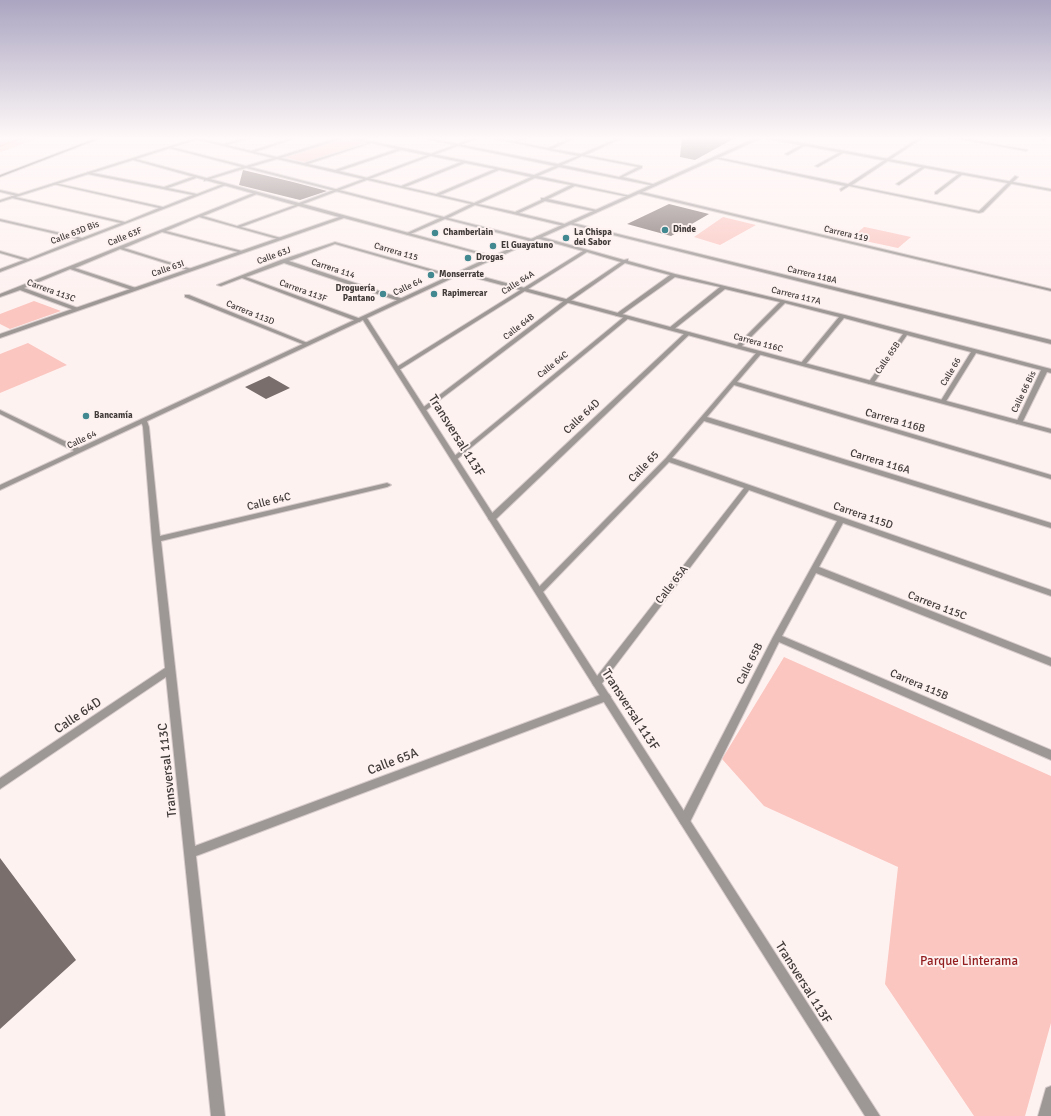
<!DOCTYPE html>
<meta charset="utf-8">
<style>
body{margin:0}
canvas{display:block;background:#fef2f1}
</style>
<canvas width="1051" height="1116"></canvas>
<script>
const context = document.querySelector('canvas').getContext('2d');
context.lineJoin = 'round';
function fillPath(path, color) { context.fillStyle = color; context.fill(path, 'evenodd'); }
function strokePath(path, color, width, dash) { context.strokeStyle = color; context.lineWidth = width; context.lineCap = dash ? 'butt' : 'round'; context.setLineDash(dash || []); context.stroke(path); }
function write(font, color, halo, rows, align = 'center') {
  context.font = font + ' Signika,sans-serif'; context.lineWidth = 4; context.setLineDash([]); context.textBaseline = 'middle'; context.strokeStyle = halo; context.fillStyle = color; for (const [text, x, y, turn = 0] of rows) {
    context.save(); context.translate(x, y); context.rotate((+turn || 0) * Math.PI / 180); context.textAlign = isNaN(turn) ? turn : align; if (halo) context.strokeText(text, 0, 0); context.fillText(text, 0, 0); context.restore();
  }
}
const green = new Path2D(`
 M0,137H43L0,152Z
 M345,138L369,143L308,163L284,157Z
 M723,217L756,225L720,245L694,237Z
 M864,227H865L911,237L898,248L851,238Z
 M34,301L61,311L10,329L0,324V314Z
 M28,343L67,365L0,393V354Z
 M784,657L1051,776V1023L1025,1116H974L885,984L898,867L764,806L722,759Z`);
const stream = new Path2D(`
 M24,137H28L0,147V145Z`);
const building = new Path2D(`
 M682,137H737L695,160L680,157Z
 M243,170L293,182L327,191L300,200L239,185Z
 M669,204L709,214L671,236L627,224Z
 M269,376L290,388L266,399L245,387Z
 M0,858L76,960L0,1029Z`);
const minor = new Path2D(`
 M249,137H254L227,145L251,151L294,137H299L255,152L277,157L340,137H351L534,175L555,166L416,137H423L558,164L578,156L486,137C495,137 503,141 512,141C518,141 523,137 528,137L517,142L548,148L573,137H577L552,149L581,154L621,137H625L585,155L642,166V168L623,177L657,185L655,186L559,167L538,176L631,196L629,197L575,186L548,199L597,210V212L545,201L519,213L565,224L564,226L475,205L448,218L532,239V241H530L445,219L408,235H407V233L440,218L246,168L204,181V179L242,167L169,148L171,147L246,166L273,158L195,139L197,138L223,144ZM345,138L368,143L304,163L281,158ZM371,143L397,149L335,170L308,164ZM401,150L461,162L401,186L339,171ZM582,156L638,167L619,177L562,165ZM277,159L471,204L444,217L250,167ZM465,163L495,169L436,194L405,187ZM499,170L531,177L474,203L440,195ZM535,178L571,185L544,198H541V200L515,212L478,204Z
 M920,137H924L852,185L979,211L1015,176L1018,177L983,212L979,213L849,186L841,191L840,189L845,186L714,158L716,157L848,184Z
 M948,137H956L1028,150L1026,151Z
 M1044,137H1047L1044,141L1042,140Z
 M803,144L806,145L788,155L785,154Z
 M842,151L845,152L818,167L815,166Z
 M923,166L926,167L899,185L896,184Z
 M88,172L164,187L195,176L196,178L168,188L197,194L223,184L226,185L0,272V269L24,260L0,253V251L28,259L78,239L0,221V219L82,238L121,223L12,198L11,196L125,222L159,208L53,184L55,183L163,207L193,195L87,174Z
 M960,173L963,174L937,194H935V192Z
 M0,190L18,194L19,195L17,196L0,192Z
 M638,191L1051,289V291L637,193Z
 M256,192L257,194L203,216L237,226L298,204V206L241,227L281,238V240L199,217L166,231L242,251V253L162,232L124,248L191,269V271L120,249L75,268L136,288V290H132L70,269L24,288L78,308V310H74L20,290L0,297V294Z
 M569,222L1051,340V344L569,224Z
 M538,236L624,260L628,259V261L675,274L845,315L1047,368L1051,369V373L1047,372L1022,423L1021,424H1017L1016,423L1041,370L976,353L945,403H941L940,402L971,352L907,335L873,384H869L868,383L903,334L844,318L805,365H801V363L839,317L785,303L740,348H736V346L780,302L725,289L673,330H669V328L720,287L675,277L620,316H616V314L670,275L625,263L569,302L425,411H421V409L565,300L621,262L587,252L399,370H395V368L583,251L536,238V237Z
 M335,242L455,276L451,277L335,244L289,261L403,299V301H399L284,263L246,277L361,319V321L359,322L242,278L221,286L217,285L281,260Z
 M185,295H189L310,344L305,345L185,297Z
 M625,316L630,317L456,460H452L451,459L452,458Z
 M686,332L691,333L495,520H489L488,518L489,516Z
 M759,351L762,353L761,354L737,382L1051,475V479L734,385L707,417L1051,523V528L704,421L672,458L1051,590V596L843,523L819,567L1051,658V666L816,573L782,636L1051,750V760L779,642L689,824L685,825L681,824L679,820L681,816L773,637L837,521L749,490L600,686L597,687L594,686L592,683L594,680L744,488L669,462L542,593H536L535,591L666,458L757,352Z
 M144,419L147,421L149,427L160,536L387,483L391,485L387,487L161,541L195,846L603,694L606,693L609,694L611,697L609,700L196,856L225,1116H211L166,677L0,789V778L165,668L152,540L143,427L141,421Z
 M1051,1086V1116H1038L1046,1088Z`);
const tertiary = new Path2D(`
 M199,137H204L136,159L299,203L476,137H481L303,204L493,256L758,137H770L1051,189V191L762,138L465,272L1051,429V433L461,274L367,318L880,1116H865L363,320L0,490V485L74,451L0,414V410L79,448L490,257L344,218L0,338V334L339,217L299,206H296L295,205L133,160L0,202V200Z`);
const secondary = new Path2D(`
 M99,137H104L0,177V175Z`);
const markers = [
 [665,230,4,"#418890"],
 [435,233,4,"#418890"],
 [566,238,4,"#418890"],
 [493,246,4,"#418890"],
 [468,258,4,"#418890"],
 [431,275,4,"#418890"],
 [383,294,4,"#418890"],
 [434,294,4,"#418890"],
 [86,416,4,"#418890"]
];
const farPoinames = [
 ["Dinde",673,230],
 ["Chamberlain",443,233],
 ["La Chispa",574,233],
 ["del Sabor",574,243],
 ["El Guayatuno",501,246],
 ["Drogas",476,258],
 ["Monserrate",439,275],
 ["Droguería",375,289,"right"],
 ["Pantano",375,299,"right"],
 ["Rapimercar",442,294],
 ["Bancamía",94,416]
];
const farStreetnames = [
 ["Calle 63D Bis",75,233,-21],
 ["Carrera 119",846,234,13],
 ["Calle 63F",125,237,-22],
 ["Carrera 115",396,252,16],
 ["Calle 63J",274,256,-20],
 ["Calle 63I",168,269,-19],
 ["Carrera 114",333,269,18],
 ["Carrera 118A",812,275,14],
 ["Calle 64A",518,283,-32],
 ["Calle 64",408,287,-25],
 ["Carrera 113C",51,291,20],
 ["Carrera 113F",303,291,20],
 ["Carrera 117A",796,296,14],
 ["Carrera 113D",250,313,22],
 ["Calle 64B",519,327,-38],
 ["Carrera 116C",758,343,15],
 ["Calle 65B",888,358,-55],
 ["Calle 64C",553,365,-39],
 ["Calle 66",951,372,-59],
 ["Calle 66 Bis",1024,392,-64],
 ["Calle 64",82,440,-25]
];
const streetNames = [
 ["Calle 64D",582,417,-43],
 ["Carrera 116B",895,421,16],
 ["Carrera 116A",880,462,17],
 ["Calle 65",644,467,-46],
 ["Calle 64C",269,502,-14],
 ["Carrera 115D",863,516,19],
 ["Calle 65A",672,585,-52],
 ["Carrera 115C",937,606,21],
 ["Calle 65B",750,664,-63],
 ["Carrera 115B",919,685,23]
];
const nearStreetnames = [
 ["Transversal 113F",456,436,58],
 ["Transversal 113F",630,710,57],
 ["Calle 64D",78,716,-34],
 ["Calle 65A",393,762,-21],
 ["Transversal 113C",168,770,-96],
 ["Transversal 113F",803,983,58]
];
const nearParknames = [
 ["Parque Linterama",969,962]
];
fillPath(green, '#fbc6c0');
fillPath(stream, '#f18f86');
fillPath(building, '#7a6e6c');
strokePath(minor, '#d8cdcc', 2);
strokePath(tertiary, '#d8cdcc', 2);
strokePath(secondary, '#d8cdcc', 2);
fillPath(minor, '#9d9796');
fillPath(tertiary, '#9d9796');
fillPath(secondary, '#736a69');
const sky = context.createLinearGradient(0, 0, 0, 294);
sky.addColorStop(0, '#aba5c1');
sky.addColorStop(0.47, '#fff9f9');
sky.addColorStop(1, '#fff9f900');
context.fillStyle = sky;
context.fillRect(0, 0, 1051, 294);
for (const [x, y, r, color] of markers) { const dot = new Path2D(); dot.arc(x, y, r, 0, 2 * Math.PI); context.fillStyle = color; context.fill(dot); strokePath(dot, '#fef2f1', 1.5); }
write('bold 9px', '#413b3a', '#fef2f1', farPoinames, 'left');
write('9px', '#413b3a', '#fef2f1', farStreetnames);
write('11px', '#413b3a', '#fef2f1', streetNames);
write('13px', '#413b3a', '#fef2f1', nearStreetnames);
write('13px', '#921e1f', '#fef2f1', nearParknames);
</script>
